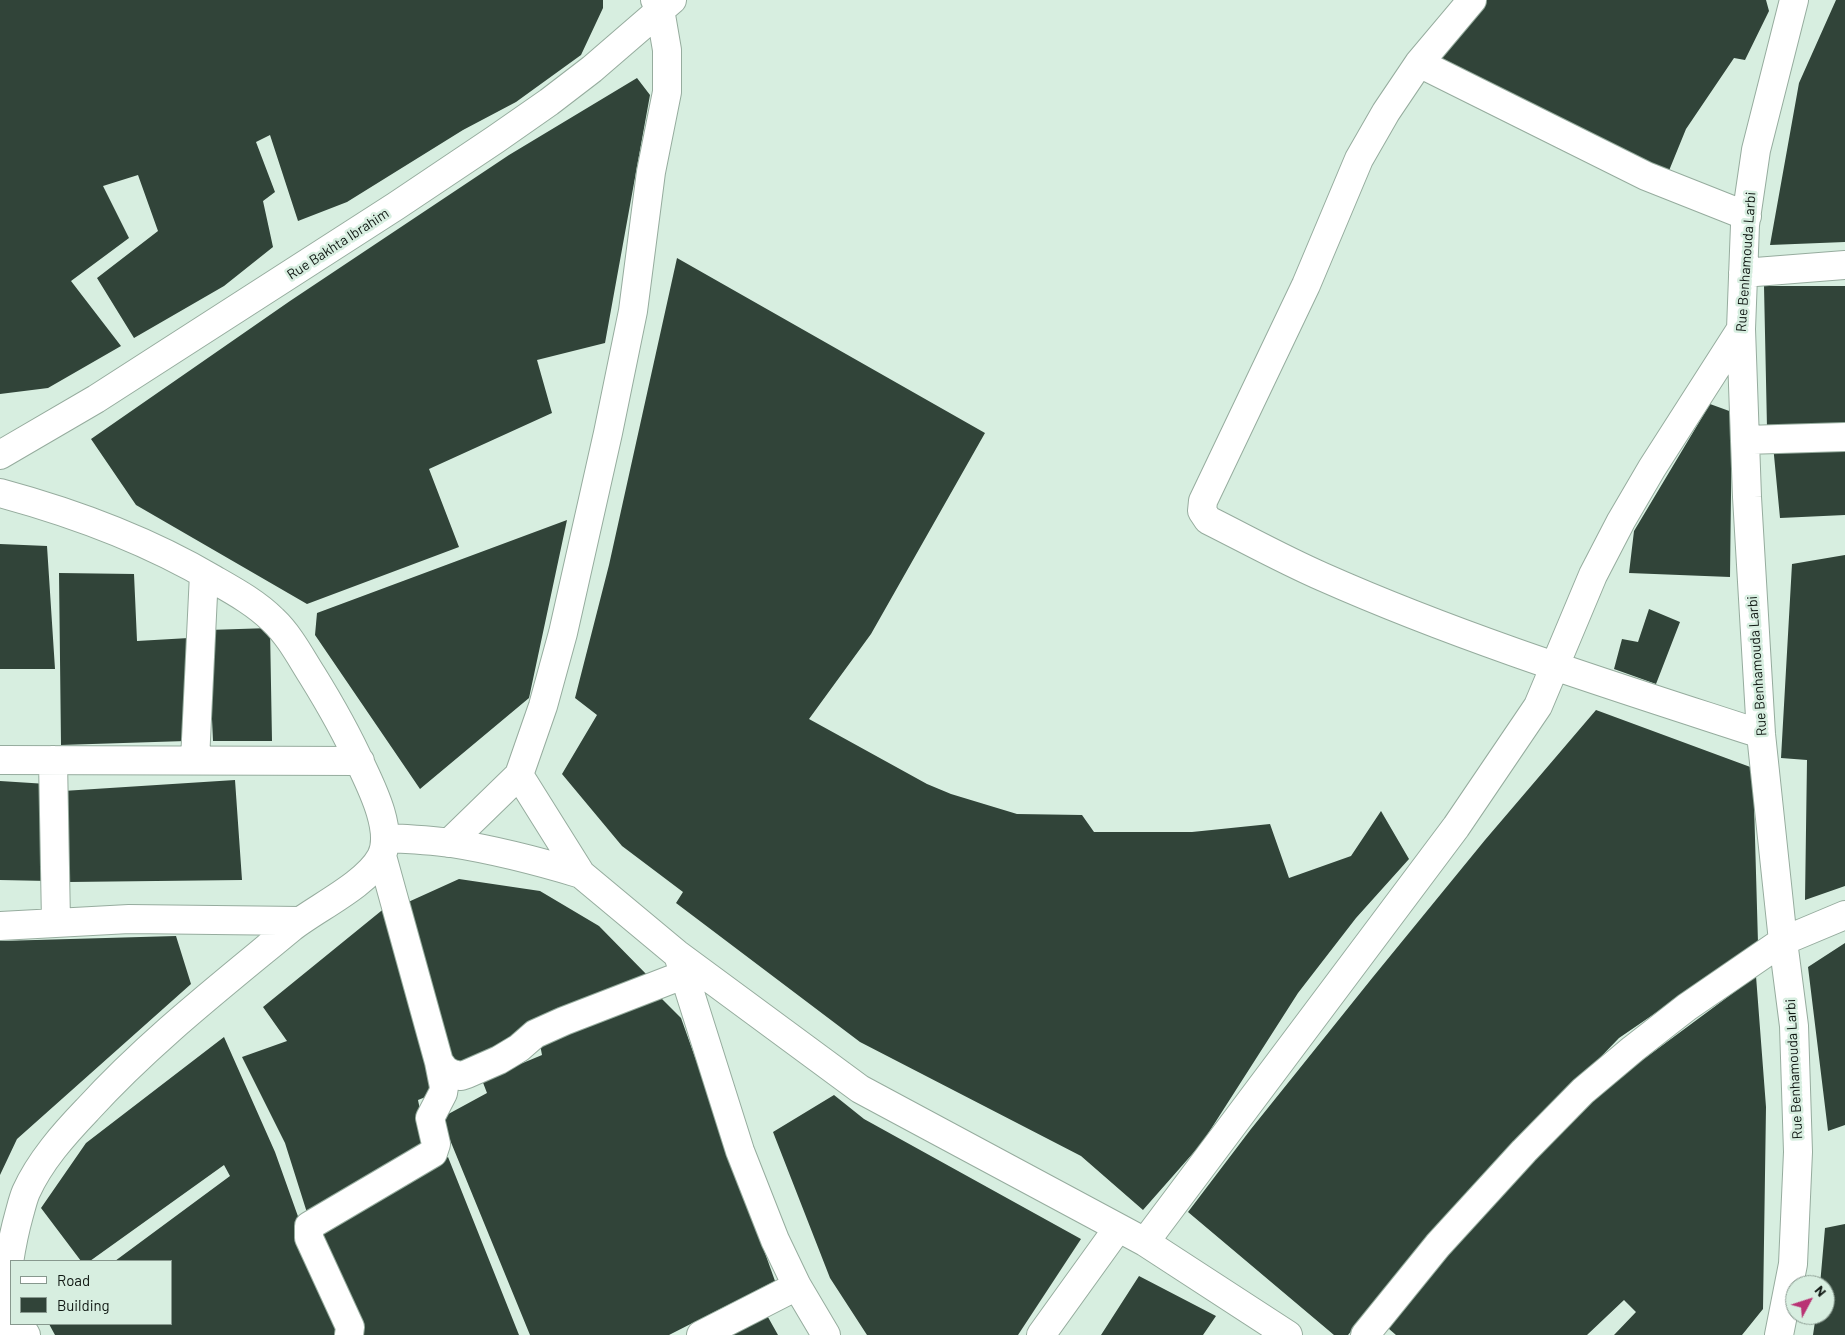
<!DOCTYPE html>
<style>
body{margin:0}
#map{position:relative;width:1845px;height:1335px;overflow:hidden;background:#d7eee0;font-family:Barlow,sans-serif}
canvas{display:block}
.legend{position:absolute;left:10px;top:1260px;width:162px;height:65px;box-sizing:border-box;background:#d7eee0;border:1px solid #87988e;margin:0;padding:6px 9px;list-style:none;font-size:15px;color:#0f1712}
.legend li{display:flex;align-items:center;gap:10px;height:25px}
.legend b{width:25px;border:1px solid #87988e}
.north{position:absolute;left:1785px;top:1275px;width:50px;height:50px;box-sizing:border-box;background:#d7eee0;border:1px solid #87988e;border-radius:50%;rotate:50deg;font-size:14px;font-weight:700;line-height:20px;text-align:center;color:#0f1712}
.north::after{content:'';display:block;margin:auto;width:18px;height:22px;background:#b93374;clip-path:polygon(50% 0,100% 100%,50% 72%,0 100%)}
</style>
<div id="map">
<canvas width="1845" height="1335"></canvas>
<ul class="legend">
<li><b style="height:6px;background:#fff"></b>Road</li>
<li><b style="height:14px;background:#314439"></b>Building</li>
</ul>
<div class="north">N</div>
</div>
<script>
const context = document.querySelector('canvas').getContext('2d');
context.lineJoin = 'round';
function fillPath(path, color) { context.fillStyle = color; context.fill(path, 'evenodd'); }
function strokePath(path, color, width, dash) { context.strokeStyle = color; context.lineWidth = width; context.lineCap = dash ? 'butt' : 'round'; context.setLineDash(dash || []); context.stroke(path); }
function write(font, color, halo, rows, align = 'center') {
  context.font = font + ' Barlow,sans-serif'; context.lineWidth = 5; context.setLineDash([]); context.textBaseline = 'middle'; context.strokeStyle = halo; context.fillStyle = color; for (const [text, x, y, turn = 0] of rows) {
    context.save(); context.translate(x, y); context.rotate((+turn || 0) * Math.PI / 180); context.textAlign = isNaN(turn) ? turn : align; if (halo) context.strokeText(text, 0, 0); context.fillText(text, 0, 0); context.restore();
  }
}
const building = new Path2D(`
 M0,0H603V8L581,55L516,102L463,130L347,202L298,221L270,135L256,142L275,192L263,201L273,247L224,286L134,338L97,278L158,231L138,175L103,186L129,238L71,281L121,346L48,388L0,394Z
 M1486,0H1766L1769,11L1745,60L1734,58L1686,129L1666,178L1436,61Z
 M1836,0H1845V242L1770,245L1799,83Z
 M637,78L650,95L605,343L537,360L552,413L429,469L459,547L307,604L136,505L91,439L290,301L509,155Z
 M677,258L985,433L871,634L809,719L927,784L951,794L1017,814L1082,815L1094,832H1192L1270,824L1289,878L1351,856L1381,811L1409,859L1356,918L1298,993L1202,1143L1143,1210L1081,1156L860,1042L676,903L683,892L622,846L562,774L597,715L575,698L609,565Z
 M1764,286H1845V423L1767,428Z
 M1710,404L1732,412L1730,577L1629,573L1634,531Z
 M1845,442V515L1780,518L1773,445Z
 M567,520L529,698L420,789L315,635L317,613Z
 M0,544L47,546L55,669H0Z
 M1845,555V886L1805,900L1807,760L1781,758L1792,564Z
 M59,573L134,574L137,641L189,638L186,741L61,745Z
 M1649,609L1680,622L1656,684L1614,669L1622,639L1638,642Z
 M270,628L272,741H213L208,630Z
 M1596,710L1753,768L1758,943L1619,1038L1441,1223L1348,1335H1334L1188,1212L1251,1129L1373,977L1485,840Z
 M235,780L242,880L69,882L63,791Z
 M0,781L47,784L49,881L0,880Z
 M459,879L540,891L599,926L650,978L517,1040L465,1062L451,1063L406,903Z
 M386,907L433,1094L418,1100L428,1149L309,1219L285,1143L242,1057L287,1041L263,1007Z
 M176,936L191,984L17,1139L0,1175V941Z
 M1845,943V1125L1828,1131L1808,967Z
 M1756,976L1766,1107L1763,1309L1742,1335H1614L1636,1312L1624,1300L1587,1335H1396L1381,1322L1575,1110Z
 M657,994L681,1018L775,1281L669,1335H530L441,1118L487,1093L482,1080L542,1055L539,1039Z
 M224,1037L275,1152L310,1250L338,1335H55L49,1324H171V1261H115L230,1176L224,1165L90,1261H81L41,1208L86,1143Z
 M834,1095L864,1119L1081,1239L1018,1335H867L830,1278L773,1132Z
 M448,1157L519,1335H364L316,1230Z
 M1845,1224V1335H1813L1816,1315H1825V1285H1820L1825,1228Z
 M1139,1276L1216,1316L1203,1335H1101Z
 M764,1310L778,1335H717Z`);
const minor = new Path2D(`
 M1472,0L1419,63L1386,112L1359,159L1306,285L1203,501L1202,511L1208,520C1246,539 1284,560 1323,577C1465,640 1614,686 1761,734
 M1419,63L1646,176L1747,216
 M1743,273L1845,265
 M1745,440L1845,437
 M0,455L96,399L396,206L496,139L549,102L592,69L672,0
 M0,493C74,513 147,540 213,579C234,591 256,603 273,620C289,635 300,656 312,675C330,704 347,734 361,765C372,788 394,832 381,857C366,885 316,908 291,928C221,986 149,1042 87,1110C64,1134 40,1161 26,1192C23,1199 21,1208 19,1215C8,1254 5,1295 0,1335
 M0,760L360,761
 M53,760L56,922
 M195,760L204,574
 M519,775L581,874L677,954L860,1089L1145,1242L1288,1335
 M386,838C408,839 430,840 451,843C495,850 538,861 581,874
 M449,843L519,775L543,706L563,633L608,433L633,311L651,172L667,92V50L660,9L655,0
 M382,856L439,1062L445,1070L452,1074L461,1076L467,1074L499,1060L519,1048L535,1034L564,1021L683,975
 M0,926L129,919L300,921
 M679,958L740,1151L775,1240L797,1286L826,1335
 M1145,1242L1456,827L1538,706L1593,575L1621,521L1652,468L1741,329
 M19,1324L26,1335
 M349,1335L350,1327L309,1238V1226L433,1153L436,1144L430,1118L443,1093L444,1087L439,1062
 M701,1335L797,1286
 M1041,1335L1118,1228
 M1365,1335L1438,1245L1524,1151L1583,1091L1633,1049L1687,1007L1783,941L1845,915
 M1779,1335L1793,1264L1798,1152L1794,1026L1783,941L1761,734L1747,497L1741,329L1745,225L1756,150L1794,0`);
const streetNames = [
 ["Rue Bakhta Ibrahim",338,244,-33],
 ["Rue Benhamouda Larbi",1746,262,-86],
 ["Rue Benhamouda Larbi",1757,666,-94],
 ["Rue Benhamouda Larbi",1794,1069,-93]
];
fillPath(building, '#314439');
strokePath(minor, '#96ac9e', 30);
strokePath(minor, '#fff', 28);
write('14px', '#0f1712', '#d7eee0', streetNames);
</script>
